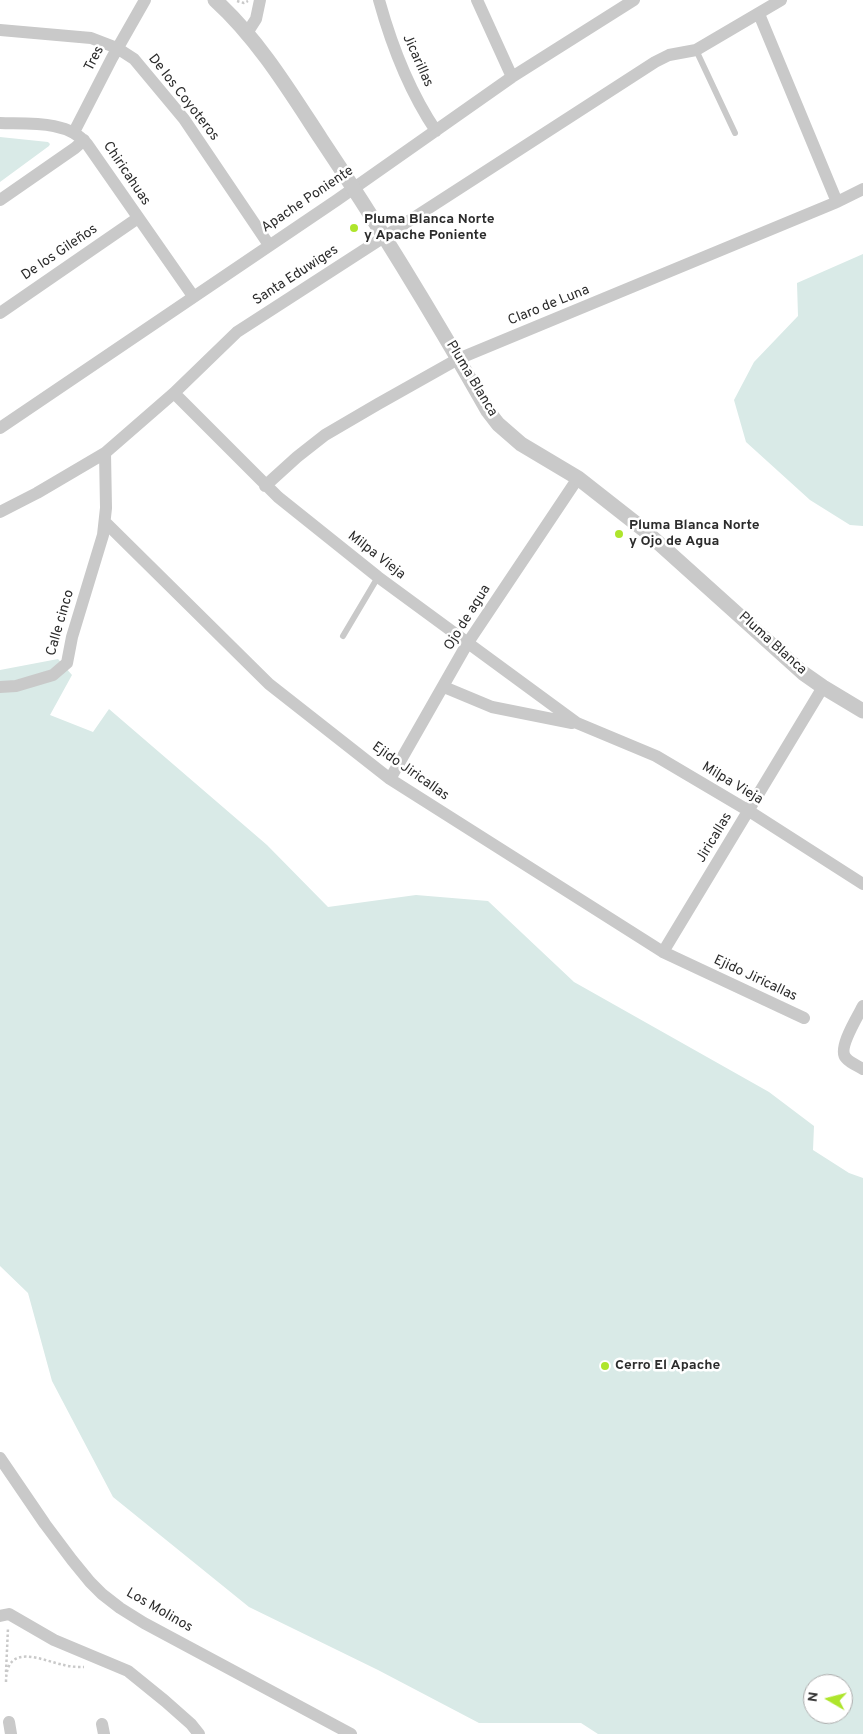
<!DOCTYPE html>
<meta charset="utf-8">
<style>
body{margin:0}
#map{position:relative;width:863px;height:1734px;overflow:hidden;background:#fff;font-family:Overpass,sans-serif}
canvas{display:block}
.north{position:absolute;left:803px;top:1674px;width:50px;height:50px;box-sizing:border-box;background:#fff;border:1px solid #ababab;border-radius:50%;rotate:278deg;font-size:14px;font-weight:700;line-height:20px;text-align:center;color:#2c2c2c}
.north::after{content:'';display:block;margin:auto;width:18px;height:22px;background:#aee52c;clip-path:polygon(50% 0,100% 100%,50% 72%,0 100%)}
</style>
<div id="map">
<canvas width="863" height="1734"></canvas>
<div class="north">N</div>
</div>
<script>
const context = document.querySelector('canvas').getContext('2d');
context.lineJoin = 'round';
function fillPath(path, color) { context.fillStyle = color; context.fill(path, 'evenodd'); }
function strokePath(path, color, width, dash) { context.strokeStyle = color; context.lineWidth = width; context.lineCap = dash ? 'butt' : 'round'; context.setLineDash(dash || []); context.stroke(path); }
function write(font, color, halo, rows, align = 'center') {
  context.font = font + ' Overpass,sans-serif'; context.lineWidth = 5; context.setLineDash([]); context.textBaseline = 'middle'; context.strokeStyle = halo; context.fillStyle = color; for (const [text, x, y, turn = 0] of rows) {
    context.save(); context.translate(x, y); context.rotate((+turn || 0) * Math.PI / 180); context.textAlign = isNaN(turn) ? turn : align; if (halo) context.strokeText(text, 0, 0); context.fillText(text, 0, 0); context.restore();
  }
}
const green = new Path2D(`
 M0,137L48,142L50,144L49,146L0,182Z
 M863,254V526L850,525L810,500L746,442L734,400L754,362L798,316L797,283Z
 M58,659L72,675L50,715L93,732L109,709L267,845L328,907L416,895L488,901L574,982L769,1092L814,1126L813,1150L849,1173L863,1178V1734H598L581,1723H479L378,1670L249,1607L113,1497L52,1381L28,1293L0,1266V670ZM813,1684H843V1714H813Z`);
const path = new Path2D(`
 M237,1L244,3L248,1
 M6,1672L8,1628
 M6,1682C6,1641 43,1661 64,1665C71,1667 78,1667 84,1667`);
const service = new Path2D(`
 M696,50L735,133
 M343,636L378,577`);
const minor = new Path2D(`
 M379,0C392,47 409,91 436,131
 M477,0L512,77
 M759,14L837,202
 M0,30L91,38L117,48L134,59L184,119L269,245
 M247,33L256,19L260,0
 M0,123C28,124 68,120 87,144L193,296
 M74,132L112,58L145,0
 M0,200L75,148L84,140
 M0,313L138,218
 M174,393L278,497L378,577L577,723L656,756L749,811L863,884
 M0,428L337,200L512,77L634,0
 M265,486L297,457L325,435L378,404L458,359L837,202L863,189
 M0,512L37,493L105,453L174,393L237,332L655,62L669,55L696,50L781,0
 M105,522L269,684L390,779L663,952L804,1018
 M0,687L16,686L53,675L67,663L72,637L103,535L106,508L105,453
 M444,687L492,707L572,723
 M390,779L467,644L578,478
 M663,952L823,687
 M863,1006C858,1016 837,1049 846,1058C850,1063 858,1066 863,1069
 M0,1458L45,1524L72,1560L90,1582L102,1594L120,1608L144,1623L351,1734
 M0,1616L9,1614L54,1640L128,1671L165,1701L191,1724L199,1734
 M9,1722L11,1734
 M102,1724L104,1734`);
const tertiary = new Path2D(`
 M215,0C258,39 289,90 321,139C380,227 435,318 488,411L498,424L521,444L578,478L643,529L803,673L823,687L863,711`);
const markers = [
 [354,228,5,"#aee52c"],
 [619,534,5,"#aee52c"],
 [605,1366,5,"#aee52c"]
];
const streetNames = [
 ["Tres",95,59,-63],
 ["Jicarillas",417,61,66],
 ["De los Coyoteros",183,98,52],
 ["Chiricahuas",126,174,56],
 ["Apache Poniente",308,200,-34],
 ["De los Gileños",60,253,-34],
 ["Santa Eduwiges",296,276,-33],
 ["Claro de Luna",549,306,-22],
 ["Pluma Blanca",471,379,59],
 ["Milpa Vieja",376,556,38],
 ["Ojo de agua",468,618,-58],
 ["Calle cinco",61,623,-74],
 ["Pluma Blanca",772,644,42],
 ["Ejido Jiricallas",410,772,35],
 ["Milpa Vieja",732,784,31],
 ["Jiricallas",715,838,-59],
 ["Ejido Jiricallas",755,979,25],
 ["Los Molinos",159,1611,30]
];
const poiNames = [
 ["Pluma Blanca Norte",364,220],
 ["y Apache Poniente",364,236],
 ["Pluma Blanca Norte",629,526],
 ["y Ojo de Agua",629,542],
 ["Cerro El Apache",615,1366]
];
fillPath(green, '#d9eae7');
strokePath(path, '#c9c9c9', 2.5, [2.5, 2.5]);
strokePath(service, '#c9c9c9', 6);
strokePath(minor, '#c9c9c9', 12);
strokePath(tertiary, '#c9c9c9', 15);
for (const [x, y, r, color] of markers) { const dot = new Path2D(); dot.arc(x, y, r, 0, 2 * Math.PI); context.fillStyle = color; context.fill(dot); strokePath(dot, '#fff', 2); }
write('14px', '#2c2c2c', '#fff', streetNames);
write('bold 14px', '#2c2c2c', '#fff', poiNames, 'left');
</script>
